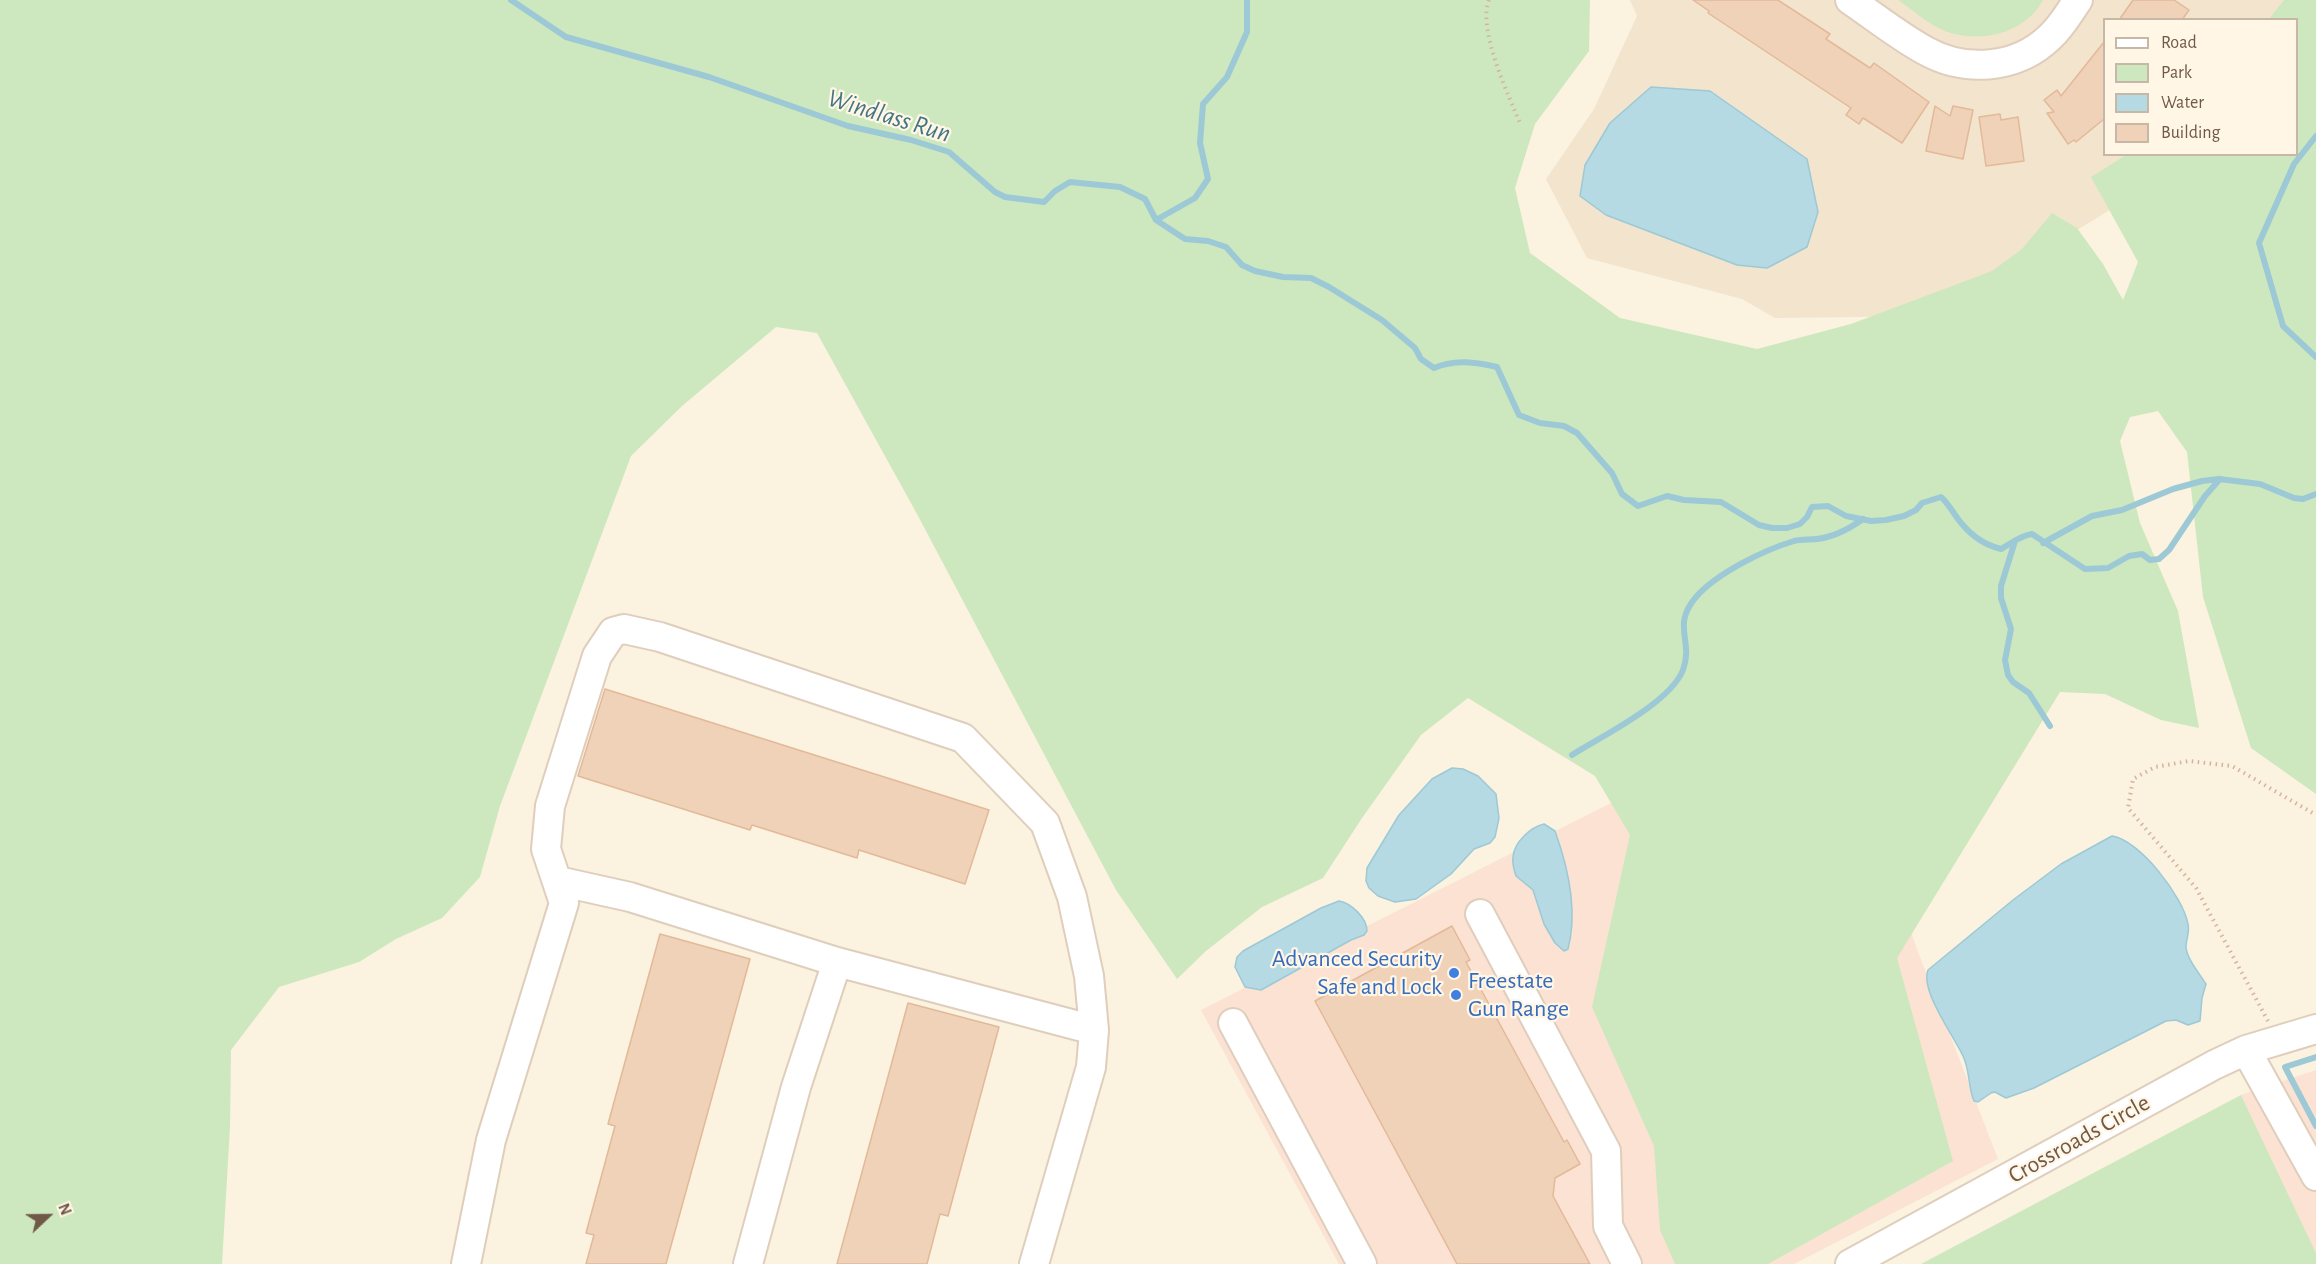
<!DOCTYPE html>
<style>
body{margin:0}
#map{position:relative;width:2316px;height:1264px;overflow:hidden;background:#fbf2df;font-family:"Alegreya Sans",sans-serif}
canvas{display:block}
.legend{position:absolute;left:2103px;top:18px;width:195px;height:138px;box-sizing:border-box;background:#fff6e5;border:2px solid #c6b7a6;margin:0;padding:8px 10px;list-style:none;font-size:18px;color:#715948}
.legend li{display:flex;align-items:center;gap:12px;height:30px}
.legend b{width:30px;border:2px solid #c6b7a6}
.north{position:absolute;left:18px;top:1186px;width:60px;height:60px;-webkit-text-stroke:4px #fff6e5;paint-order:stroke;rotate:68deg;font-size:16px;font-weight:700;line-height:24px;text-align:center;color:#715948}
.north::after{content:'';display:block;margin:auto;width:21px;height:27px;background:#715948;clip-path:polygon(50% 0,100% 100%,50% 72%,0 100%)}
</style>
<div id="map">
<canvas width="2316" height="1264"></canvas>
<ul class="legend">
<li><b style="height:8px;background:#fff"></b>Road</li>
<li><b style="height:16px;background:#cde8bf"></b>Park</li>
<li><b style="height:16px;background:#b5dae4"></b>Water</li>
<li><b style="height:16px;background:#f0d2b8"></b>Building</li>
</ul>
<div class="north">N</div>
</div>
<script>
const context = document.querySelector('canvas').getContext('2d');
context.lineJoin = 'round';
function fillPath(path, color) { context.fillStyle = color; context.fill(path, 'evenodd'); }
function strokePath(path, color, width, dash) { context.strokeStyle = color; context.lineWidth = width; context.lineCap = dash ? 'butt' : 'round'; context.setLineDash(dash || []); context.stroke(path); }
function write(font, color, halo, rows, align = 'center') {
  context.font = font + ' "Alegreya Sans",sans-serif'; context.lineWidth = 4.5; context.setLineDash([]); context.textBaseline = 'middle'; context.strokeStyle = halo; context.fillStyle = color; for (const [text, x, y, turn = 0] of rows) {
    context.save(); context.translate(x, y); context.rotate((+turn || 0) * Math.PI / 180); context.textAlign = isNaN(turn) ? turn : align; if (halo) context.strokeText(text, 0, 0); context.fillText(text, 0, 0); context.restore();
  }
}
const residential = new Path2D(`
 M1630,0H2310L2297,20H2104V154L2200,155L1936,316L1775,318L1742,299L1587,258L1546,179L1594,109L1637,16Z`);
const commercial = new Path2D(`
 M1819,698L1852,766L1918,952L1998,1159L1794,1264H1339L1201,1010Z
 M2316,1070V1254L2241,1095Z`);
const green = new Path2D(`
 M0,0H1590L1589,51L1535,124L1515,188L1530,253L1620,318L1757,349L1851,324L1992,271L2022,249L2052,213L2077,228L2103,264L2123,300L2138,262L2091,177L2126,155L2296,154V20L2269,19L2284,0H2316V794L2251,748L2203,597L2187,452L2158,411L2130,417L2120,441L2140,523L2178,611L2199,728L2161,720L2105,694L2060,692L1897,958L1953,1161L1768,1264H1675L1660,1230L1654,1146L1592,1007L1630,835L1595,776L1468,698L1421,735L1362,818L1323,878L1262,907L1206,951L1177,979L1116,890L917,514L817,333L776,327L682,406L631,456L500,806L480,877L442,918L396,939L359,962L279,987L231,1050L230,1127L222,1264H0Z
 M1898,0H2043C2025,34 1979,44 1945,31C1929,25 1913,10 1898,0Z
 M2241,1095L2316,1253V1264H1921Z`);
const water = new Path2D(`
 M1651,87L1710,91L1807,159L1818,212L1807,247L1767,268L1737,265L1606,215L1580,196L1585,165L1610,123Z
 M1452,768L1463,769L1478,776L1496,794L1499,818L1495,837L1490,843L1474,849L1451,874L1416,899L1395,902L1378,896L1369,888L1366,881L1367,868L1399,815L1432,779Z
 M1544,824L1555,831C1568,867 1578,911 1568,949L1564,951L1555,943L1544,924L1533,890L1516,876C1514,870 1512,863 1513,857C1514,842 1531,827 1544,824Z
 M2112,836C2140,840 2183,897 2188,924C2190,932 2186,939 2186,947C2187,959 2199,973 2206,984L2202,998L2200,1021L2188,1025L2176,1020L2166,1021L2034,1088L2006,1098L1995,1092L1991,1093L1978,1102L1974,1101C1968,1087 1970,1070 1963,1056C1954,1036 1920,991 1928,970L2013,900L2061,864Z
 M1339,901C1351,903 1367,918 1367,931L1364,935L1351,940L1261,990L1245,987L1235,967L1237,957L1243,951L1321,908Z`);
const stream = new Path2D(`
 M511,0L566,37L709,77L848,126L911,140L949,152L995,192L1005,197L1044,202L1055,191L1070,182L1120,187L1145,199L1156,220L1185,239L1208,241L1226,247L1242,265L1255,271L1283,277L1311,278L1329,287L1382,320L1415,348L1421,359L1434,368C1455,359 1475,362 1497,367L1519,415L1540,423L1564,426L1577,433L1612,473L1622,494L1638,506L1667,496L1684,500L1721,502L1759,525L1772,528H1787L1800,524L1807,517L1812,507L1828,506L1846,516L1871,521L1886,520L1904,516L1916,510L1922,503L1941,497C1950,505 1954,515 1962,524C1972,536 1985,545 2001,549C2012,543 2019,536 2032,534L2085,569L2108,568L2129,556L2142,554L2150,560L2159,559L2169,550L2205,496L2220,479
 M2316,136L2294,164L2259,243L2283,326L2316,357
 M1156,220L1195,198L1208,179L1200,143L1203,104L1227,77L1247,32V0
 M2015,541L2001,586V598L2011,629L2005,660L2008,675L2013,682L2029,693L2050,726
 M2043,543L2092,516L2122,510L2173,489L2202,481L2219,479L2260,484L2294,498L2303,499L2316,494
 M1572,755C1602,736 1670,703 1683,670C1694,641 1671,626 1696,597C1717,573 1764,550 1794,541C1802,539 1810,540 1817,539C1834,537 1849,529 1863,519
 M2316,1057L2285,1067L2316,1126`);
const building = new Path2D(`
 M1693,0H1778L1830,34L1826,39L1870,68L1874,63L1929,102L1902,143L1863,118L1859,124L1846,115L1851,108L1708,13L1709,11Z
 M2133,0H2174L2189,10L2182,20H2119Z
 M2104,42V119L2076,142L2074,140L2068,144L2047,113L2054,112L2044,100L2057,90L2061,96Z
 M1935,106L1950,116L1953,106L1973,110L1963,159L1926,151Z
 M2000,114L2001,120L2018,117L2024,161L1986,166L1979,117Z
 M605,689L989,810L965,884L859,850L857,858L752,825L750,830L578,776Z
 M1452,926L1470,960L1466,962L1564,1142L1567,1140L1580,1164L1555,1178L1553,1196L1590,1264H1457L1315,1001Z
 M660,934L750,959L666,1264H586L594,1235L586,1233L615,1126L608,1124Z
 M908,1003L999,1027L948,1216L940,1214L927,1264H837Z`);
const path = new Path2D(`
 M1489,0C1477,29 1509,97 1521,125
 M2268,1021L2196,888L2128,808L2133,779L2155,767L2189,761L2232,766L2316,815`);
const minor = new Path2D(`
 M1850,0C1875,17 1900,37 1926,51C1966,73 2017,69 2050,37C2062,26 2069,13 2078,0
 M558,881L630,897L837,962L1094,1030
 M1480,914L1606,1151L1608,1226L1627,1264
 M1233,1023L1362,1264
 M2246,1050L2316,1176
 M466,1264L491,1140L564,903L546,849L550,806L597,656L613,632L624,629L660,637L963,738L1045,823L1072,897L1089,976L1094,1030L1091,1067L1034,1264
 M748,1264L796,1087L837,962
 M1850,1264L2214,1065L2246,1050L2316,1029`);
const markers = [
 [1454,973,6,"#3f7fe0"],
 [1456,995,6,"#3f7fe0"]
];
const shopNames = [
 ["Advanced Security",1442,959],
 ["Safe and Lock",1442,987],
 ["Freestate",1468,981,"left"],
 ["Gun Range",1468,1009,"left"]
];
const streetNames = [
 ["Crossroads Circle",2079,1139,-29]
];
const waterNames = [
 ["Windlass Run",889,116,17]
];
fillPath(residential, '#f3e4ce');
fillPath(commercial, '#fce2d3');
fillPath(green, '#cde8bf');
fillPath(water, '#b5dae4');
strokePath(water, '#9cc9d5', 1.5);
strokePath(stream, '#9cc9d5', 6);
fillPath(building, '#f0d2b8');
strokePath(building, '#e2b999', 1.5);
strokePath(minor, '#dfcebc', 32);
strokePath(path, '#d4b59c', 4, [1.5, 4.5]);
strokePath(minor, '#fff', 28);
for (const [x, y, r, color] of markers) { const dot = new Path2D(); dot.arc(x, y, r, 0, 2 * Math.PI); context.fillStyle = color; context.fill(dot); strokePath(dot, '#fff6e5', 2); }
write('24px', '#366cbe', '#fff6e5', shopNames, 'right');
write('24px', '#715948', '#fff6e5', streetNames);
write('italic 26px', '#427585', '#fff6e5', waterNames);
</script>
